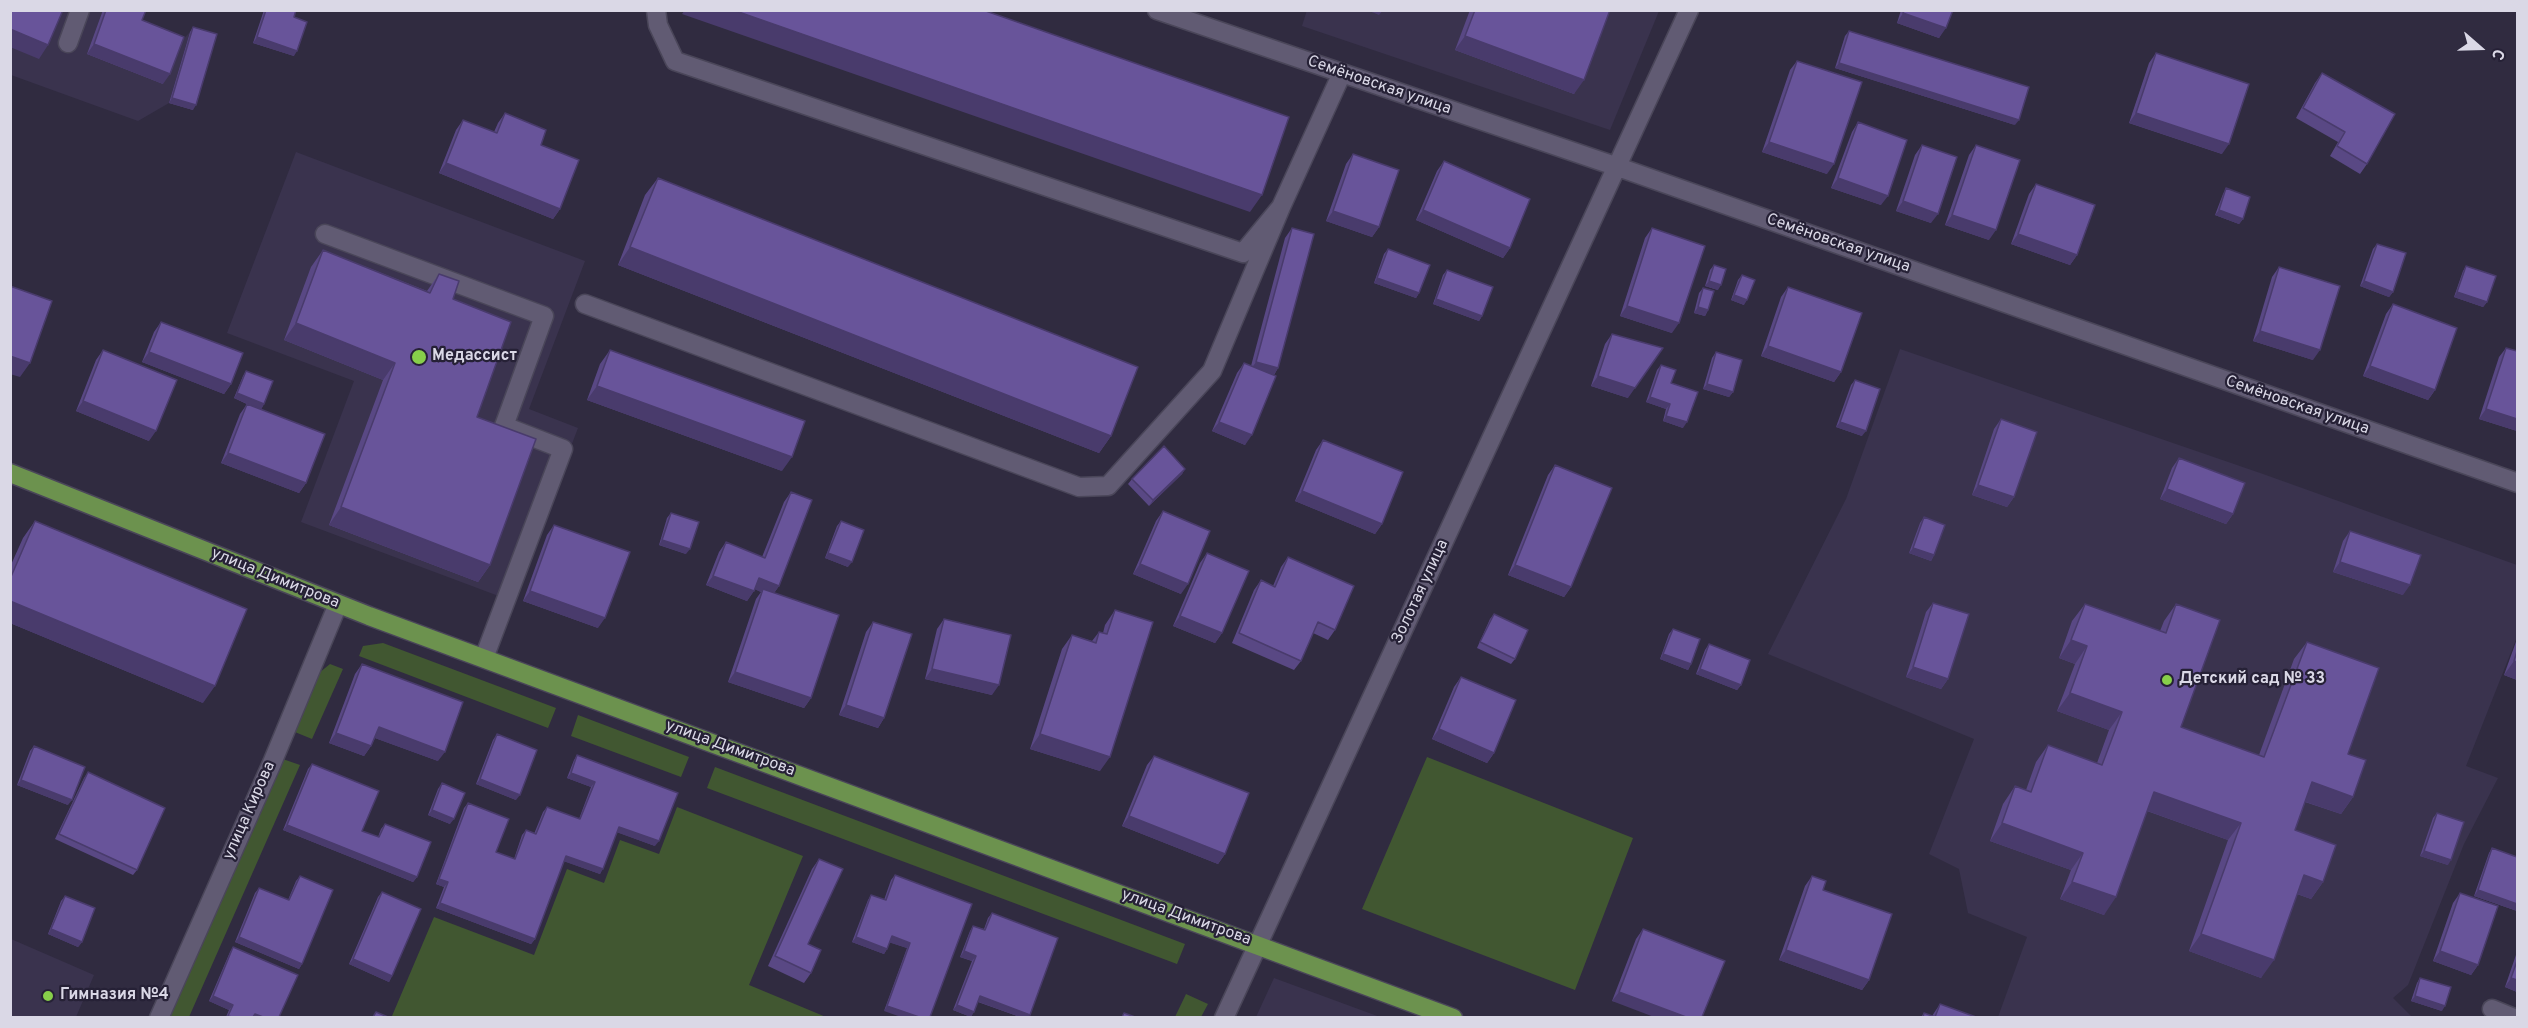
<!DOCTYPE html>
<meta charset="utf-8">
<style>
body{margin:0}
#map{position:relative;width:2528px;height:1028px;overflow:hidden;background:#302b40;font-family:Overpass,sans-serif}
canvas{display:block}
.frame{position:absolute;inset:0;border:12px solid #dad8e6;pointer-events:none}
.north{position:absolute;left:2450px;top:18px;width:60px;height:60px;-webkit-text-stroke:4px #262136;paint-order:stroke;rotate:110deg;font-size:16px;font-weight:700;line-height:24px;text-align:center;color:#dad8e6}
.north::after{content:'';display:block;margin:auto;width:21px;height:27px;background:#dad8e6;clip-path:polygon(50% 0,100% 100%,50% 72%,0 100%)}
</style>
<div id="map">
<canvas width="2528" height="1028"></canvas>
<div class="frame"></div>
<div class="north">С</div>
</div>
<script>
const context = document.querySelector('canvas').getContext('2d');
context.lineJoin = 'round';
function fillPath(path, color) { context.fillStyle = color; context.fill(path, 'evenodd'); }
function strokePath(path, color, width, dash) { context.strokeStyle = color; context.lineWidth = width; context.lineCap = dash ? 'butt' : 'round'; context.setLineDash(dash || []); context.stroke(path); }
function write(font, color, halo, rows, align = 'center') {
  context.font = font + ' Overpass,sans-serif'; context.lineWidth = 4.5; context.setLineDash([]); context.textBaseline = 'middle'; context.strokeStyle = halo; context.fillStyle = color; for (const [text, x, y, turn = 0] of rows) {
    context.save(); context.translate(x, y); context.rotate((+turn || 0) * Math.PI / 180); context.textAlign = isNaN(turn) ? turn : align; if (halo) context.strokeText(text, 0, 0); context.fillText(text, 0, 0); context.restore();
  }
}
const built = new Path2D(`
 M1307,10L1659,11L1610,130L1302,26Z
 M10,11H142L135,30L177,46L190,32L169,103L138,121L11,75Z
 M296,152L585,261L529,409L578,428L512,601L301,522L354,381L227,333Z
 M1900,349L2263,474L2517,565V637L2466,766L2498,778L2464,844L2408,985L2393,998L2412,1017H1998L2027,937L1968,913L1959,869L1929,854L1974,739L1768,654L1846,499Z
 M11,939L94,975L76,1017H11Z
 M1274,978L1380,1017H1256Z`);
const green = new Path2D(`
 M383,643L556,708L548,728L359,656L363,646Z
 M330,664L343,669L312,739L290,730L314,677Z
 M578,715L689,757L681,777L571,736Z
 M277,757L300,765L189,1017L163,1018Z
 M1427,757L1633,838L1575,990L1362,909Z
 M715,767L1185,944L1177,964L707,788Z
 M677,807L803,856L749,985L826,1017L392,1016L434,917L534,955L567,869L604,883L620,840L659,854Z
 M1186,994L1208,1004L1201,1017H1175Z`);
const minor = new Path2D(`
 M656,10L658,25L675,61L1243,253L1281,207L1342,73
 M1157,10L1618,167L2518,483
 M68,43L80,10
 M325,234L544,316L504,426L563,449L484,658
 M585,304L1079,487L1108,486L1212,371L1281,207
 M2492,1009L2514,1018
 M159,1018L272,763L338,604
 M1224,1018L1689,10`);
const major = new Path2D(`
 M10,473L369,616L1453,1018`);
const wall = new Path2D(`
 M103,10H146L142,20L163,84L87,54Z
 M264,10H296L294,17V56L253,43Z
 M1470,10H1610L1574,94L1455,50Z
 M1901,10H1953L1939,38L1897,23Z
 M193,27V110L169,103L190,32Z
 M1849,31L2015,125L1835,68L1845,36Z
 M2156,53L2222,154L2129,123L2149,63Z
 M1797,61L1827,174L1762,152L1790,70Z
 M2322,73L2367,164L2360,174L2330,156L2338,142L2296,118L2315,83Z
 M505,113L541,145L560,209L553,219L439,173L456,130L463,120L494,132L498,123Z
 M1858,122L1881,205L1831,188L1852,132Z
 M1922,145L1931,223L1896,211L1915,155Z
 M1976,145L1989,240L1945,225L1969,155Z
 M1353,154L1379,227L1372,237L1326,221L1346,164Z
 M1444,161L1510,248L1503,258L1416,220L1437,171Z
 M658,178L1111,436L1099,453L618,265L645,195Z
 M2036,184L2077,255L2070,265L2011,244L2029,194Z
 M2226,188L2243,219L2239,224L2215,215L2223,194Z
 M1292,228L1278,368L1274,375L1245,445L1212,431L1237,373L1244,363L1251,366L1285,238Z
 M1652,228L1672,333L1620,316L1645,238Z
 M2377,244L2393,292L2389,297L2360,286L2373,249Z
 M1388,249L1419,293L1416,298L1374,283L1384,254Z
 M323,250L427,291L439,274L453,299L477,417L490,565L478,582L329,525L383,380L284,340L311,267Z
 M1714,265L1718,290L1705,286L1710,270Z
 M2466,266L2487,302L2483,307L2454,297L2463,271Z
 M2279,267L2313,360L2253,341L2272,277Z
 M1447,270L1482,316L1479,321L1433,304L1443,275Z
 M1742,275L1744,305L1731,300L1738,280Z
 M1788,287L1841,372L1834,382L1761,356L1781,297Z
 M1703,288L1708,310L1705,316L1694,313L1699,293Z
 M2393,304L2435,390L2428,400L2363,376L2386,314Z
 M161,322L231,384L224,394L142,362L154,332Z
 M1612,334L1628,398L1591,386L1605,344Z
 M2506,348L2517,351V431L2479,419L2499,357Z
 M103,350L149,441L76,411L96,360Z
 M610,350L782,471L587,400L600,364Z
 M1716,352L1733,392L1729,397L1703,389L1712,358Z
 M1661,365L1671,383L1683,428L1663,421L1666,409L1646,402L1657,370Z
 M246,371L264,404L261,409L306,483L299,493L221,463L240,414L247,404L251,406L234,398L243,376Z
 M1855,380L1862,436L1836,427L1851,385Z
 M2001,419L2014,497L2007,507L1972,495L1994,429Z
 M1323,440L1382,524L1375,534L1295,501L1316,450Z
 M2179,458L2233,514L2226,524L2160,499L2172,468Z
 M1555,465L1571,587L1564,597L1508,575L1548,475Z
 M1185,469L1182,474L1149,506L1128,484L1132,479Z
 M791,492L779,586L774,593L811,698L804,708L728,682L756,599L761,592L755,589L747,601L706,585L719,552L726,542L762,557L784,502Z
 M1163,511L1181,594L1133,574L1156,521Z
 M671,513L686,554L659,545L667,518Z
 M1924,517L1934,555L1931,561L1909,553L1920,523Z
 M35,521L203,703L10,623V567L23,538Z
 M841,521L848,567L825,558L837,526Z
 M554,525L598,628L523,601L547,535Z
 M2350,531L2403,595L2333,572L2343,541Z
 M1207,553L1222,633L1215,643L1173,626L1200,563Z
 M1288,557L1335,630L1328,640L1313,633L1301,661L1294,670L1232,643L1254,590L1261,580L1273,586L1281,567Z
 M1933,603L1948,679L1941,689L1906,677L1926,612Z
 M2085,604L2160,631L2164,621L2176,604L2181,727L2259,755L2294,659L2307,642L2348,754L2353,797L2341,814L2305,802L2295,830L2323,882L2311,899L2297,894L2261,978L2189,951L2228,840L2147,811L2104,915L2060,899L2071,870L1990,841L2003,804L2015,786L2026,790L2036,762L2048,745L2097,763L2109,730L2057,711L2075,664L2059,658L2072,621Z
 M1115,610L1100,771L1030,749L1062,649L1072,635L1092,641L1099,632L1103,633L1105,625Z
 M1494,614L1515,659L1511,664L1477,648L1490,619Z
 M944,619L992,695L925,679L937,629Z
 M873,622L884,718L878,728L839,715L866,632Z
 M1673,629L1691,664L1688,670L1660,659L1669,634Z
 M2517,639V680L2504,675Z
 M1709,644L1741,685L1737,690L1696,674L1705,650Z
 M362,664L438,761L375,738L371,746L364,756L329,743L355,674Z
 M1461,677L1494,753L1487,763L1432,739L1454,687Z
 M497,734L516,800L476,784L493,740Z
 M34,746L68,805L17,785L30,751Z
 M577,755L655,846L617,832L600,874L564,861L535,939L531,944L436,908L444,887L436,884L464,808L468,803L496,852L514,859L522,835L526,830L534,834L543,812L547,807L579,819L591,787L567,778L574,760Z
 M1154,756L1225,854L1218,864L1122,826L1147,765Z
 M312,764L362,831L378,837L381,829L385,824L417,877L413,882L283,830L308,769Z
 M88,772L137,870L133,875L55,839L84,778Z
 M442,783L450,824L428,815L438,789Z
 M2437,813L2448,865L2420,856L2433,818Z
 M2492,848L2517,857V911L2474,896L2489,853Z
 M819,859L808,944L811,973L804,983L768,966L812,869Z
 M895,875L972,904L884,1011L907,948L889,942L887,949L884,954L852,942L868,900L871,895L884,900L891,880Z
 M300,876L302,964L299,969L235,942L255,893L259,888L288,900L296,881Z
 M1812,876L1823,890L1869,980L1862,990L1779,960L1805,886Z
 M382,892L392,976L389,982L349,964L378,897Z
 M2460,893L2478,965L2471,975L2433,961L2453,903Z
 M65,896L82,942L78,947L48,934L61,901Z
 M992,913L1020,1017L978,1002L971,1017L953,1010L972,961L960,957L970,931L973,926L984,929L988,918Z
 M1643,929L1702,1017L1612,1001L1636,939Z
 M233,947L279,1017H226L229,1010L209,1001L230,952Z
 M2517,952V992L2505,987Z
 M2420,978L2442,1011L2411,1001L2417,983Z
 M1940,1004L1976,1017H1921L1924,1013L1932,1016Z`);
const shadedWall = new Path2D(`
 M685,10H733L1262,195L1250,212L682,14Z
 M1367,10H1383L1379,15Z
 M1903,13L1946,28L1939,38L1897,23Z
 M10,29L48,45L39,59L10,47Z
 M1465,36L1584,80L1574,94L1455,50Z
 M257,37L297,51L294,56L253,43Z
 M94,44L170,74L163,84L87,54Z
 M1839,63L2019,120L2015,125L1835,68Z
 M172,98L196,105L193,110L169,103Z
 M2136,113L2229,144L2222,154L2129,123Z
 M1769,142L1834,164L1827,174L1762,152Z
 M446,163L560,209L553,219L439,173Z
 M1838,178L1888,196L1881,205L1831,188Z
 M1903,201L1938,214L1931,223L1896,211Z
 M1423,210L1510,248L1503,258L1416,220Z
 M2219,210L2243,219L2239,224L2215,215Z
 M1333,211L1379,227L1372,237L1326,221Z
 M1952,215L1996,230L1989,240L1945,225Z
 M2018,234L2077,255L2070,265L2011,244Z
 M630,247L1111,436L1099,453L618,265Z
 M1377,278L1419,293L1416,298L1374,283Z
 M1709,281L1721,285L1718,290L1705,286Z
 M2364,281L2393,292L2389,297L2360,286Z
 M2457,292L2487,302L2483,307L2454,297Z
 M1734,295L1747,300L1744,305L1731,300Z
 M1436,299L1482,316L1479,321L1433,304Z
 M1627,306L1679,323L1672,333L1620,316Z
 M1698,307L1708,310L1705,316L1694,313Z
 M296,323L395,363L383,380L284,340Z
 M2260,331L2320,350L2313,360L2253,341Z
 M1768,346L1841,372L1834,382L1761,356Z
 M1663,348L1628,398L1591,386L1598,376Z
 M149,352L231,384L224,394L142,362Z
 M10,356L30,363L20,377L10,374Z
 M1256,362L1278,368L1272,378L1249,372Z
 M2370,366L2435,390L2428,400L2363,376Z
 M1707,384L1733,392L1729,397L1703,389Z
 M597,386L792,457L782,471L587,400Z
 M237,393L264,404L261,410L234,398Z
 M1650,397L1670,404L1666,409L1646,402Z
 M83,401L156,431L149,441L76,411Z
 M2486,409L2517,419V431L2479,419Z
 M1666,416L1687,422L1683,428L1663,421Z
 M1219,422L1252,435L1245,445L1212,431Z
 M1840,422L1866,431L1862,436L1836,427Z
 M228,453L306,483L299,493L221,463Z
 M1185,469L1182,474L1149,506L1153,500Z
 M1978,485L2014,497L2007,507L1972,495Z
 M2167,489L2233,514L2226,524L2160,499Z
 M1302,491L1382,524L1375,534L1295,501Z
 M341,507L490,565L478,582L329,525Z
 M662,540L690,549L686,554L659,545Z
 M1913,548L1934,555L1931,561L1909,553Z
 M828,553L852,562L848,567L825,558Z
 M2340,562L2410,585L2403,595L2333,572Z
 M1140,564L1188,584L1181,594L1133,574Z
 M1515,565L1571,587L1564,597L1508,575Z
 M713,576L754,591L747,601L706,585Z
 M759,578L779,586L772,596L763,589L761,592L752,588Z
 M530,591L605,618L598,628L523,601Z
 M10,601L215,686L203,703L10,623Z
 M1180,616L1222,633L1215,643L1173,626Z
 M2071,640L2087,646L2075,664L2059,658Z
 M1663,654L1691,664L1688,670L1660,659Z
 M2514,661L2517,662V680L2504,675Z
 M1913,667L1948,679L1941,689L1906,677Z
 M932,669L999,685L992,695L925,679Z
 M1700,669L1741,685L1737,690L1696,674Z
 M735,672L811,698L804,708L728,682Z
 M2070,693L2122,712L2109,730L2057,711Z
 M846,705L884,718L878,728L839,715Z
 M379,727L445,752L438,761L372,737Z
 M1439,729L1494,753L1487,763L1432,739Z
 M336,733L371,746L364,756L329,743Z
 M1040,734L1110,757L1100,771L1030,749Z
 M571,773L595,782L591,787L567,778Z
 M480,779L520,795L516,800L476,784Z
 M21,780L72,800L68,805L17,785Z
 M2312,782L2353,797L2341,814L2300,800Z
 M2154,792L2241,823L2228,840L2142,809Z
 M432,810L454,819L450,824L428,815Z
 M1129,816L1225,854L1218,864L1122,826Z
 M2002,823L2083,853L2071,870L1990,841Z
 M287,825L417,877L413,882L283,830Z
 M619,827L659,841L655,846L616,832Z
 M2424,851L2451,860L2448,865L2420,856Z
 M566,856L603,869L600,874L563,861Z
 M2304,875L2323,882L2311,899L2292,892Z
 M439,879L448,882L444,887L436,884Z
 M2072,882L2116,897L2104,915L2060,899Z
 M2478,890L2517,904V911L2474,896Z
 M440,903L535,939L531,944L436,908Z
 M51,929L82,942L78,947L48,934Z
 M2201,934L2274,960L2261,978L2189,951Z
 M892,936L910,943L907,948L888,942Z
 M239,937L302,964L299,969L235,942Z
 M856,937L887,949L884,954L852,942Z
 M1786,950L1869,980L1862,990L1779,960Z
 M964,951L976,956L972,961L960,957Z
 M2440,951L2478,965L2471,975L2433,961Z
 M353,959L392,976L389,982L349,964Z
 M2511,978L2517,980V992L2505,987Z
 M1619,992L1686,1017H1654L1612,1001Z
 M213,996L233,1005L229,1010L209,1001Z
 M980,996L1030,1015L1028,1017H1020L976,1001Z
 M2415,996L2445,1006L2442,1011L2411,1001Z
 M957,1005L974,1012L971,1017L953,1010Z
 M887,1006L919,1017H901L884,1011Z
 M255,1014L263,1017H252Z`);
const building = new Path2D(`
 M10,10H63L48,45L10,29Z
 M106,10H146L142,20L184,37L170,74L94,44Z
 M266,10H296L294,17L307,22L297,51L257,37Z
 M733,10H983L1289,117L1262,195Z
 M1475,10H1610L1584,80L1465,36Z
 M1904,10H1953L1946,28L1903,13Z
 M193,27L217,34L196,105L172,98Z
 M1849,31L2029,87L2019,120L1839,63Z
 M2156,53L2249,84L2229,144L2136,113Z
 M1797,61L1862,82L1834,164L1769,142Z
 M2322,73L2395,114L2367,164L2337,146L2345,132L2303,108Z
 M505,113L546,130L541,145L579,160L560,209L446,163L463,120L497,133Z
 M1858,122L1907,140L1888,196L1838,178Z
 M1922,145L1957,157L1938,214L1903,201Z
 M1976,145L2020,160L1996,230L1952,215Z
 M1353,154L1399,170L1379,227L1333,211Z
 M1444,161L1530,199L1510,248L1423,210Z
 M658,178L1138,367L1111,436L630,247Z
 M2036,184L2095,205L2077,255L2018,234Z
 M2226,188L2250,197L2243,219L2219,210Z
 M1292,228L1314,234L1278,368L1256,362Z
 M1652,228L1705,246L1679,323L1627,306Z
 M2377,244L2406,253L2393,292L2364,281Z
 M1388,249L1430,265L1419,293L1377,278Z
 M323,250L430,293L439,274L459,281L453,299L511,322L477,417L536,439L490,565L341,507L395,363L296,323Z
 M1714,265L1726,269L1721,285L1709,281Z
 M2466,266L2496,276L2487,302L2457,292Z
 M2279,267L2340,286L2320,350L2260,331Z
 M1447,270L1493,287L1482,316L1436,299Z
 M1742,275L1755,280L1747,300L1734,295Z
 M10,286L52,301L30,363L10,356Z
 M1788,287L1862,313L1841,372L1768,346Z
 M1703,288L1714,291L1708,310L1698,307Z
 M2393,304L2457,328L2435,390L2370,366Z
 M161,322L243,353L231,384L149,352Z
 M1612,334L1663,348L1635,388L1598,376Z
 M2506,348L2517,351V419L2486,409Z
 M103,350L177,380L156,431L83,401Z
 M610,350L805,421L792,457L597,386Z
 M1716,352L1742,360L1733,392L1707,384Z
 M1244,363L1276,376L1252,435L1219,422Z
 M1661,365L1676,370L1671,383L1698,392L1687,422L1666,416L1670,404L1650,397Z
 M246,371L273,381L264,404L237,393Z
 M1855,380L1880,389L1866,431L1840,422Z
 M247,404L325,434L306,483L228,453Z
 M2001,419L2037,432L2014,497L1978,485Z
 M1323,440L1403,472L1382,524L1302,491Z
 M1164,446L1185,469L1153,500L1132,479Z
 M2179,458L2245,483L2233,514L2167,489Z
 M1555,465L1612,488L1571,587L1515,565Z
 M791,492L812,500L779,586L759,578L754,591L713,576L726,542L765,558Z
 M1163,511L1210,531L1188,584L1140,564Z
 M671,513L699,522L690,549L662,540Z
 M1924,517L1945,525L1934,555L1913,548Z
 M35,521L247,609L215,686L10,601V579Z
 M841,521L864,530L852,562L828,553Z
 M554,525L630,552L605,618L530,591Z
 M2350,531L2421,555L2410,585L2340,562Z
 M1207,553L1249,571L1222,633L1180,616Z
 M1288,557L1354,586L1335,630L1318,622L1301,661L1239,633L1261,580L1275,587Z
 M763,589L839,615L811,698L735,672Z
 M1933,603L1969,614L1948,679L1913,667Z
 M2085,604L2166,633L2176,604L2220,620L2181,727L2264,757L2307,642L2379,668L2348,754L2366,760L2353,797L2312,782L2295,830L2336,845L2323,882L2304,875L2274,960L2201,934L2241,823L2154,792L2116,897L2072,882L2083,853L2002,823L2015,786L2031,792L2048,745L2102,765L2122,712L2070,693L2087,646L2071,640Z
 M1115,610L1153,622L1110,757L1040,734L1072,635L1096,643L1099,632L1107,634Z
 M1494,614L1528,630L1515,659L1480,642Z
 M944,619L1011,635L999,685L932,669Z
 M873,622L912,634L884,718L846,705Z
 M1673,629L1700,639L1691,664L1663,654Z
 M1709,644L1750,660L1741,685L1700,669Z
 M2517,651V662L2514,661Z
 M362,664L463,702L445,752L379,727L371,746L336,733Z
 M1461,677L1516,700L1494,753L1439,729Z
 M497,734L537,750L520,795L480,779Z
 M34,746L85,767L72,800L21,780Z
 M577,755L678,793L659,841L619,827L603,869L566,856L535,939L440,903L448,882L439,879L468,803L509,819L496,852L515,859L526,830L536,834L547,807L580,819L595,782L571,773Z
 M1154,756L1249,793L1225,854L1129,816Z
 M312,764L379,791L362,831L379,837L385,824L431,842L417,877L287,825Z
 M88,772L165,808L137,870L59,834Z
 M442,783L465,793L454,819L432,810Z
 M2437,813L2464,822L2451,860L2424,851Z
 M2492,848L2517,857V904L2478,890Z
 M819,859L843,869L808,944L821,950L811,973L775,956Z
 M895,875L972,904L930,1017H919L887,1006L910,943L892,936L887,949L856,937L871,895L886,900Z
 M300,876L333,890L302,964L239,937L259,888L289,900Z
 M1812,876L1826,881L1823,890L1892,914L1869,980L1786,950Z
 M382,892L421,909L392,976L353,959Z
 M2460,893L2498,906L2478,965L2440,951Z
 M65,896L95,908L82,942L51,929Z
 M992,913L1058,938L1030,1015L980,996L974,1012L957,1005L976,956L964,951L973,926L985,930Z
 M1643,929L1725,961L1702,1017H1686L1619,992Z
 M233,947L298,975L279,1017H263L255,1014L253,1017H232L228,1016L233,1005L213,996Z
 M2517,961V980L2511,978Z
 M2420,978L2451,987L2445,1006L2415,996Z
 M1940,1004L1976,1017H1923L1924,1013L1935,1017Z
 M376,1012L388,1017H373Z
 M1124,1013L1135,1017H1122Z`);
const markers = [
 [419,357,8,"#87cf4a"],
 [2167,680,6,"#87cf4a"],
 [48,996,6,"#87cf4a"]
];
const streetNames = [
 ["Семёновская улица",1379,86,19],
 ["Семёновская улица",1838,244,19],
 ["Семёновская улица",2297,406,19],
 ["улица Димитрова",275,579,22],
 ["Золотая улица",1421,592,-65],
 ["улица Димитрова",730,749,20],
 ["улица Кирова",250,811,-66],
 ["улица Димитрова",1186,918,20]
];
const poiNames = [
 ["Медассист",432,357],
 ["Детский сад № 33",2179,680],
 ["Гимназия №4",60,996]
];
fillPath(built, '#3a334e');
fillPath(green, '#415731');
strokePath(minor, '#4a4659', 21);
strokePath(major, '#4a4659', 21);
strokePath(minor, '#615b73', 18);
strokePath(major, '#6c924e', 18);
fillPath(wall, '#594884');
fillPath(shadedWall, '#493b6c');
fillPath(building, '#68549a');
strokePath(building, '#493b6c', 1.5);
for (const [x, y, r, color] of markers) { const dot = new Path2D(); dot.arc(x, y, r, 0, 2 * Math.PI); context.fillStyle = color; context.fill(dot); strokePath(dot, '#262136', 2); }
write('16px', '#dad8e6', '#262136', streetNames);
write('bold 16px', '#dad8e6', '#262136', poiNames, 'left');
</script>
